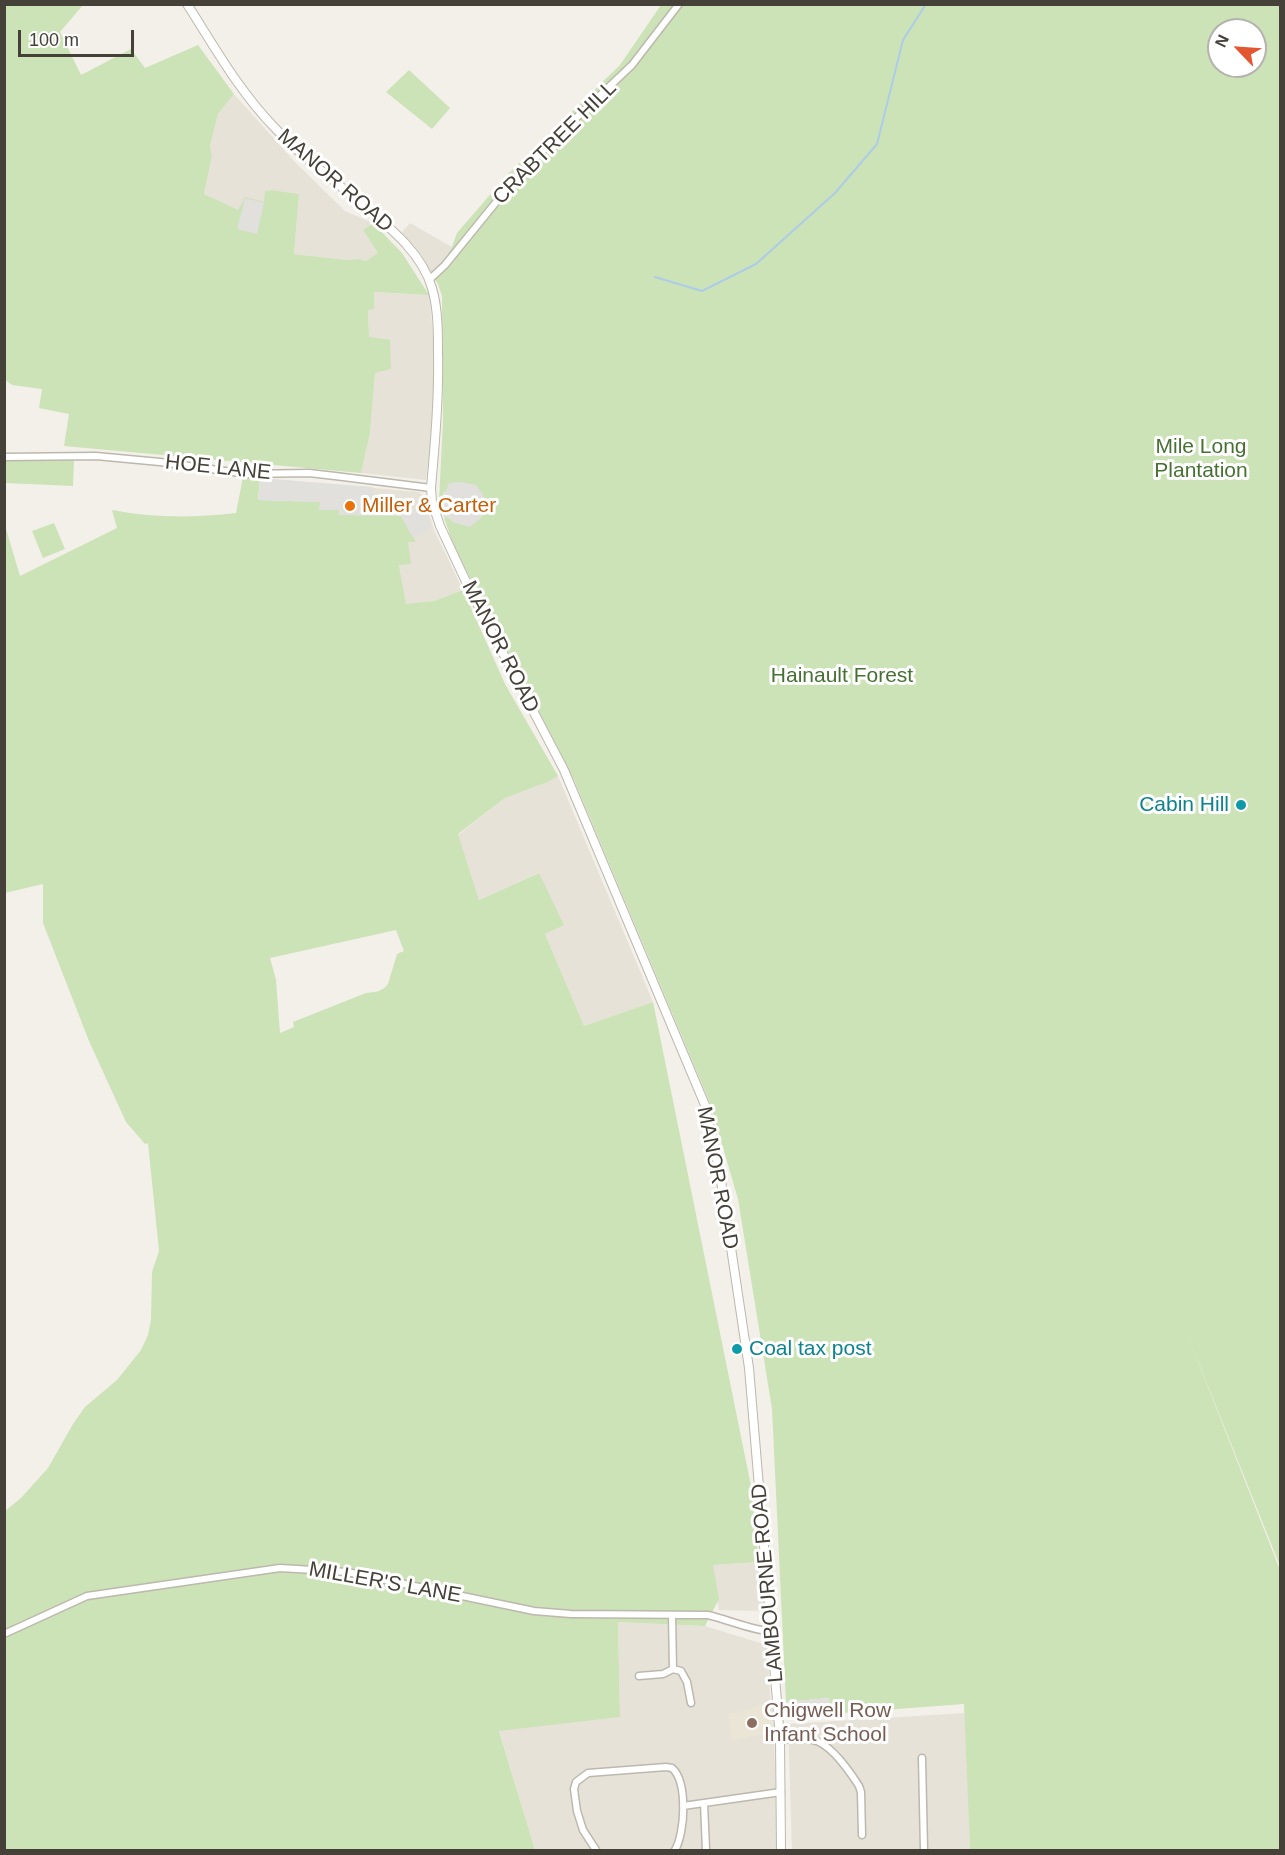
<!DOCTYPE html>
<style>
body{margin:0}
#map{position:relative;width:1285px;height:1855px;overflow:hidden;background:#f3f0e9;font-family:Helvetica,sans-serif}
canvas{display:block}
.frame{position:absolute;inset:0;border:6px solid #464138;pointer-events:none}
.north{position:absolute;left:1207px;top:18px;width:60px;height:60px;box-sizing:border-box;background:#fff;border:2px solid #b5b3af;border-radius:50%;rotate:295deg;font-size:16px;font-weight:700;line-height:24px;text-align:center;color:#464138}
.north::after{content:'';display:block;margin:auto;width:21px;height:27px;background:#e25631;clip-path:polygon(50% 0,100% 100%,50% 72%,0 100%)}
.scale{position:absolute;left:18px;top:30px;width:116px;height:27px;box-sizing:border-box;border:3px solid #464138;border-top:0;padding-left:8px;font-size:18px;line-height:21px;white-space:nowrap;color:#464138;-webkit-text-stroke:4px #fff;paint-order:stroke}
</style>
<div id="map">
<canvas width="1285" height="1855"></canvas>
<div class="frame"></div>
<div class="north">N</div>
<div class="scale">100 m</div>
</div>
<script>
const context = document.querySelector('canvas').getContext('2d');
context.lineJoin = 'round';
function fillPath(path, color) { context.fillStyle = color; context.fill(path, 'evenodd'); }
function strokePath(path, color, width, dash) { context.strokeStyle = color; context.lineWidth = width; context.lineCap = dash ? 'butt' : 'round'; context.setLineDash(dash || []); context.stroke(path); }
function write(font, color, halo, rows, align = 'center') {
  context.font = font + ' Helvetica,sans-serif'; context.lineWidth = 6; context.setLineDash([]); context.textBaseline = 'middle'; context.strokeStyle = halo; context.fillStyle = color; for (const [text, x, y, turn = 0] of rows) {
    context.save(); context.translate(x, y); context.rotate((+turn || 0) * Math.PI / 180); context.textAlign = isNaN(turn) ? turn : align; if (halo) context.strokeText(text, 0, 0); context.fillText(text, 0, 0); context.restore();
  }
}
const residential = new Path2D(`
 M234,94L294,161L345,211L373,223L363,230L379,254L366,261L358,259L346,260L294,254L299,194L272,190L266,191L265,202L238,211L204,194L212,156L210,146L218,114Z
 M410,223L452,247L440,266L431,273L421,255L402,232Z
 M374,292L429,295L433,333L434,375L432,431L426,480L361,473L370,433L375,372L391,369L369,338L368,309Z
 M260,478L419,492L424,496L434,530L463,590L434,601L406,605L399,564Z
 M558,776L653,1002L584,1026L545,934L563,925L538,873L479,900L458,835L505,798L548,782Z
 M759,1562L764,1611L719,1610L713,1565Z
 M618,1622L705,1626L767,1645L770,1695L774,1732L777,1850H535L499,1730L620,1717Z
 M965,1713L970,1850H792L788,1724Z`);
const education = new Path2D(`
 M771,1701L774,1732L732,1740L729,1713H737Z`);
const green = new Path2D(`
 M4,5H83L60,32L81,75L131,49L145,68L198,45L234,94L218,114L210,146L212,156L204,194L238,210L245,197L264,202L265,191L272,190L299,194L294,254L346,260L358,259L366,261L378,253L363,230L373,223L402,253L429,295L374,292V309L368,310L369,337L390,340L391,369L375,373L370,433L361,473L64,446L69,414L39,408L42,389L12,385L5,380Z
 M661,5H1280V1566L1184,1326L1280,1570V1850H970L964,1704L830,1714L829,1698L786,1702L772,1409L738,1199L710,1103L574,780L455,549L444,518L447,517L455,523L444,491L442,500L439,501L443,420L442,296L438,284L431,273L440,266L452,247L457,233L508,174L620,65ZM1219,30H1255V66H1219Z
 M409,70L450,108L432,129L386,92Z
 M74,460L73,486L5,483V461Z
 M243,477L260,478L258,500L320,502L339,510L341,515L401,516L416,542H408L411,564L399,565L406,604L434,601L463,590L505,684L558,776L548,782L505,798L458,834L479,900L539,873L564,925L545,934L584,1026L653,1002L751,1486L759,1562L713,1565L719,1599L705,1626L618,1622L620,1717L499,1731L535,1850H5V1511L21,1498L48,1468L73,1424L85,1407L117,1380L141,1350L148,1335L151,1320L152,1272L159,1251L148,1143L145,1144L126,1122L89,1041L43,923V884L5,893L4,522L20,576L117,528L112,510C155,518 192,518 236,513ZM396,930L404,951L397,954L388,984C382,992 375,992 366,993L293,1022L294,1027L280,1033L276,980L270,958Z
 M54,523L65,549L43,558L32,531Z`);
const parking = new Path2D(`
 M245,198L264,203L257,234L237,229Z
 M260,478L373,487L374,515H339V510H319L320,502L258,500Z
 M461,482L476,485L483,495L487,504L481,518L470,527L455,523L447,517L444,518L439,501L442,500L449,483Z
 M425,510L432,527L419,536L413,538L401,516Z
 M829,1698L830,1714L788,1717L786,1702Z`);
const stream = new Path2D(`
 M655,277L702,291L756,264L835,193L877,144L903,40L926,4`);
const minor = new Path2D(`
 M429,280L445,265L510,185L554,139L632,65L679,4
 M4,457L96,456L160,462L247,474L309,473L335,476L431,488
 M672,1615L673,1669
 M4,1634L87,1596L280,1568L347,1572L534,1611L571,1614L708,1615C726,1619 757,1632 772,1631
 M639,1676L663,1674L673,1669L681,1671L687,1682L691,1703
 M780,1740C791,1739 803,1738 813,1740C830,1743 850,1772 859,1786L861,1792L862,1835
 M922,1758L924,1850
 M704,1803L706,1850
 M683,1806L781,1792
 M596,1850L583,1830L577,1811L574,1789L576,1782L588,1773L666,1767L672,1768C688,1782 685,1833 675,1850`);
const tertiary = new Path2D(`
 M187,4C214,46 239,91 274,127C299,154 328,176 356,199C385,224 421,250 432,288C438,309 438,331 438,352C439,397 435,443 431,488L432,502L440,526L469,588L564,770L705,1105L720,1174L749,1368L777,1701L780,1740L781,1850`);
const markers = [
 [350,506,6,"#e8710a"],
 [1241,805,6,"#0f9aa8"],
 [737,1349,6,"#0f9aa8"],
 [752,1723,6,"#8d6e63"]
];
const streetNames = [
 ["CRABTREE HILL",555,143,-45],
 ["MANOR ROAD",335,181,41],
 ["HOE LANE",218,468,6],
 ["MANOR ROAD",500,647,63],
 ["MANOR ROAD",717,1178,79],
 ["MILLER'S LANE",385,1583,10],
 ["LAMBOURNE ROAD",768,1583,-95]
];
const parkNames = [
 ["Mile Long",1201,447],
 ["Plantation",1201,471],
 ["Hainault Forest",842,676]
];
const foodNames = [
 ["Miller & Carter",362,506]
];
const cultureNames = [
 ["Cabin Hill",1229,805],
 ["Coal tax post",749,1349,"left"]
];
const educationNames = [
 ["Chigwell Row",764,1711],
 ["Infant School",764,1735]
];
fillPath(residential, '#e6e2d8');
fillPath(education, '#eae5d5');
fillPath(green, '#cce2b7');
fillPath(parking, '#e2e0dd');
strokePath(stream, '#adcce8', 2);
strokePath(minor, '#bdb8ad', 9);
strokePath(tertiary, '#bdb8ad', 10);
strokePath(minor, '#fff', 6);
strokePath(tertiary, '#fff', 8);
for (const [x, y, r, color] of markers) { const dot = new Path2D(); dot.arc(x, y, r, 0, 2 * Math.PI); context.fillStyle = color; context.fill(dot); strokePath(dot, '#fff', 2); }
write('21px', '#464138', '#fff', streetNames);
write('21px', '#467132', '#fff', parkNames);
write('21px', '#c56008', '#fff', foodNames, 'left');
write('21px', '#0d838f', '#fff', cultureNames, 'right');
write('21px', '#785e54', '#fff', educationNames, 'left');
</script>
